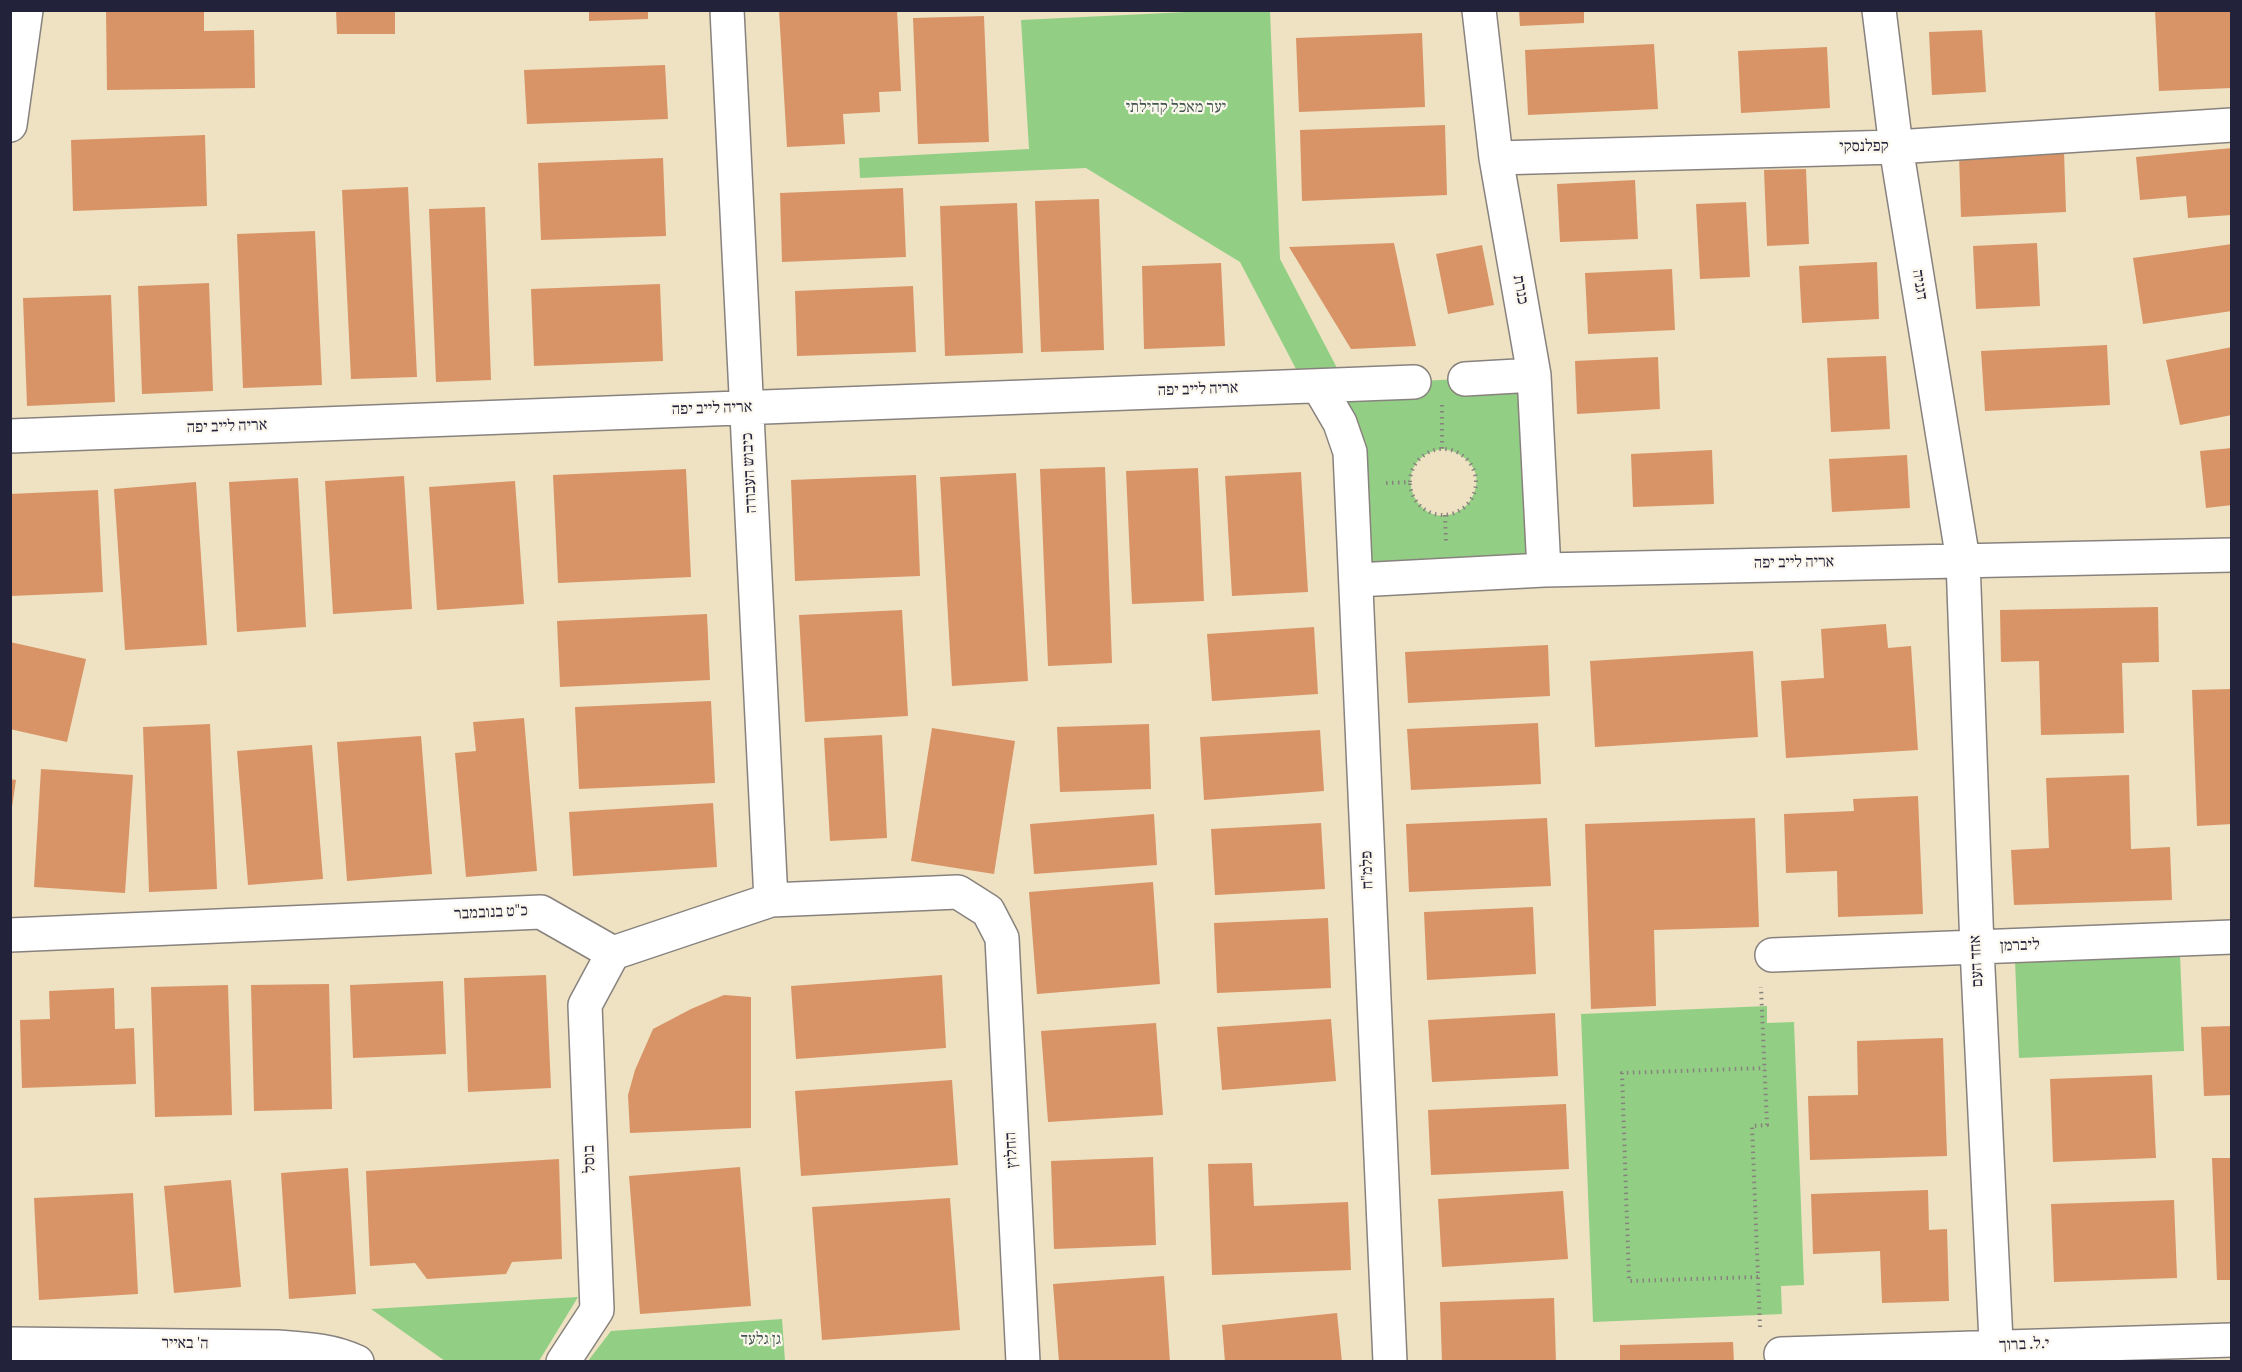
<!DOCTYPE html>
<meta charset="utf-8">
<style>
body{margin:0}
#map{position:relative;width:2242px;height:1372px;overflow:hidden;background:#eee2c2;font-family:Vollkorn,serif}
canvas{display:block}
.frame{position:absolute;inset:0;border:12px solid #22223b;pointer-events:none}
</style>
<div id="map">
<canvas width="2242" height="1372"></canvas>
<div class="frame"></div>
</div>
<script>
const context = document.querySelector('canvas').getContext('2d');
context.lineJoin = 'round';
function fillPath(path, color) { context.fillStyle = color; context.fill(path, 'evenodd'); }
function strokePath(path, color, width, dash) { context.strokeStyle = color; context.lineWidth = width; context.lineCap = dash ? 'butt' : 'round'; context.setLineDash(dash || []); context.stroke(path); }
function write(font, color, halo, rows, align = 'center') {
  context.font = font + ' Vollkorn,"Frank Ruhl Libre",serif'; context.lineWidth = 4.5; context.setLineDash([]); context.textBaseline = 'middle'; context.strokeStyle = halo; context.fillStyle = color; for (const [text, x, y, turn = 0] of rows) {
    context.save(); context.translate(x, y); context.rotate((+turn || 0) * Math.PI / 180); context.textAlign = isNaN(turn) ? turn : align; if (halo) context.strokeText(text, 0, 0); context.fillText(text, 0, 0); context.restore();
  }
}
const green = new Path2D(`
 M1208,11H1270L1280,259L1337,368L1296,369L1240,262L1086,168L860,178L859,158L1029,149L1021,20Z
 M1534,375L1544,570L1357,580L1346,385ZM1442,449C1464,451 1484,470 1474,493C1471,502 1464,509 1455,513C1413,530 1387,458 1442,449Z
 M2180,955L2184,1051L2019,1058L2015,961Z
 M1767,1006V1023L1794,1022L1804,1285L1781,1286L1782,1314L1593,1322L1581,1014Z
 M578,1297L539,1361H445L371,1309Z
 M782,1319L785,1361H588L611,1331Z`);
const building = new Path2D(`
 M106,10H204V31L254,30L255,88L107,90Z
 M336,10H395V34H337Z
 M589,10H648V19L589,21Z
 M779,10H897L901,91L879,92L880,112L843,114L845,144L787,147Z
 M1519,10H1584V23L1520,26Z
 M2155,10H2232V88L2159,91Z
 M984,16L989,142L918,144L913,18Z
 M1982,30L1986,92L1932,95L1929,32Z
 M1422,33L1425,107L1299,112L1296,38Z
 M1654,44L1658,109L1528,115L1525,50Z
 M1827,47L1830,108L1741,113L1738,51Z
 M665,65L668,119L527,124L524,70Z
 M1445,125L1447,195L1302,201L1300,130Z
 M205,135L207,206L73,211L71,140Z
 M2232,148V215L2188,218L2186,196L2140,200L2136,157Z
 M2064,151L2066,212L1961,217L1959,155Z
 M663,158L666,236L541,240L538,163Z
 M1806,169L1809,244L1767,246L1764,170Z
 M1635,180L1638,239L1560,242L1557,184Z
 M408,187L417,377L351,379L342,190Z
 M903,188L906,257L782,262L780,193Z
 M1099,199L1104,350L1041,352L1035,201Z
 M1746,202L1750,277L1700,279L1696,204Z
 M1017,203L1023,353L945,356L940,206Z
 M485,207L491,380L436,382L429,209Z
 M315,231L322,385L243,388L237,234Z
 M1394,243L1416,346L1351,349L1289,247Z
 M2037,243L2040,306L1976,309L1973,246Z
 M2232,244V311L2143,324L2133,258Z
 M1482,245L1494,305L1448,314L1436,254Z
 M1877,262L1879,319L1802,323L1799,266Z
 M1221,263L1225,346L1144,349L1142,266Z
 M1672,269L1675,330L1588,334L1585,273Z
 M209,283L213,391L142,394L138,286Z
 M660,284L663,361L534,366L531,289Z
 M913,286L916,352L797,356L795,291Z
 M111,295L115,402L27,406L23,298Z
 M2107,345L2110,405L1985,411L1981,351Z
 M2232,347V415L2180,425L2166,360Z
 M1886,356L1890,429L1831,432L1827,358Z
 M1658,357L1660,409L1577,414L1575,361Z
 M2232,448V505L2206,508L2200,451Z
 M1712,450L1714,504L1633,507L1631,454Z
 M1907,455L1910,508L1832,512L1829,459Z
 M1105,467L1112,663L1048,666L1040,469Z
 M1198,468L1204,601L1132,604L1126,471Z
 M686,469L691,577L558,583L553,475Z
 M1301,472L1308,592L1232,596L1225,476Z
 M1016,473L1028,681L952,686L940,477Z
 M916,475L920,576L795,581L791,480Z
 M404,476L412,609L333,614L325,481Z
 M298,478L306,627L237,632L229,482Z
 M515,481L524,604L437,610L429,487Z
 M196,482L207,645L125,650L114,489Z
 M98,490L103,592L12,596L10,494Z
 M2158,607L2159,662L2122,663L2124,733L2041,735L2039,661L2001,662L2000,610Z
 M902,610L908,716L805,722L799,615Z
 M707,614L710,680L560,687L557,621Z
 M1886,624L1888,648L1911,646L1918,750L1786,758L1781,681L1824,678L1821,629Z
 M1314,627L1318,694L1212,701L1207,634Z
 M10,642L86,659L67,742L10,729Z
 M1548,645L1550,696L1408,703L1405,652Z
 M1753,651L1758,737L1595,747L1590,661Z
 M2232,689V824L2197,826L2192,690Z
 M711,701L715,783L579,789L575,707Z
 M524,718L537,871L466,877L455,753L476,751L473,722Z
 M1538,723L1541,784L1411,790L1407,729Z
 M210,724L217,889L149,892L143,727Z
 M1149,724L1151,789L1060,792L1057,727Z
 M932,728L1015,741L994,874L911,861Z
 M1320,730L1324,791L1204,800L1200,737Z
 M882,735L887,838L830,841L824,738Z
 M421,736L432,874L347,881L337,742Z
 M312,745L323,879L248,885L237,751Z
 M41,769L133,775L125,893L34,887Z
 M2129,775L2131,849L2170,847L2172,900L2014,905L2011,850L2049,848L2046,778Z
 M10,779L16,780L12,807H10Z
 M1918,796L1923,914L1838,917L1837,871L1786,873L1784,814L1854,811L1853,799Z
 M713,803L717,867L573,876L569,812Z
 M1154,814L1157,865L1034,874L1030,824Z
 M1547,818L1551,886L1409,892L1406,824Z
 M1755,818L1759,927L1654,930L1656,1006L1591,1009L1585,824Z
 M1321,823L1325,889L1215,895L1211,829Z
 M1153,882L1160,984L1037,994L1029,892Z
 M1533,907L1536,974L1427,980L1424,912Z
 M1328,918L1331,988L1217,993L1214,923Z
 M546,975L551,1088L468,1092L464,978Z
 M942,975L946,1048L796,1059L791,986Z
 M443,981L446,1054L353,1058L350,985Z
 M329,984L332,1109L254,1111L251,985Z
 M228,985L232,1115L155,1117L151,987Z
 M114,988L115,1029L134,1028L136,1084L22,1088L20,1020L50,1019L49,991Z
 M724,995L751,997V1128L630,1133L628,1095L635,1070L653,1029L691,1009Z
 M1555,1013L1558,1076L1432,1082L1428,1020Z
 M1331,1019L1336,1081L1222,1090L1217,1027Z
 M1156,1023L1163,1115L1048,1122L1041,1031Z
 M2232,1026V1095L2204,1096L2201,1027Z
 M1943,1038L1947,1156L1810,1160L1808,1096L1858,1095L1857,1041Z
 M2152,1075L2156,1158L2053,1162L2050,1079Z
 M952,1080L958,1165L801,1176L795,1091Z
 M1566,1104L1569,1169L1431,1175L1428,1110Z
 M1153,1157L1156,1245L1054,1249L1051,1161Z
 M2212,1158H2232V1280H2217Z
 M559,1159L562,1259L512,1262L506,1274L427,1279L415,1263L370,1266L366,1171Z
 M1252,1163L1254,1206L1348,1202L1351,1270L1212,1275L1208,1164Z
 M740,1167L751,1306L640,1314L629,1176Z
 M348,1168L356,1294L289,1299L281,1173Z
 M231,1180L241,1287L174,1293L164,1186Z
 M1928,1190L1929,1230L1947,1229L1949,1301L1882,1303L1880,1251L1813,1254L1811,1194Z
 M1563,1191L1568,1259L1442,1267L1438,1199Z
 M133,1193L138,1294L39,1300L34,1198Z
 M950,1198L960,1330L822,1340L812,1207Z
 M2174,1200L2177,1278L2054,1282L2051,1204Z
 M1164,1276L1170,1362H1059L1053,1284Z
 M1554,1298L1556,1362H1442L1440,1302Z
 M1337,1313L1342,1362H1225L1222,1325Z
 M1733,1342L1734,1362H1620V1345Z`);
const path = new Path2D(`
 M1442,405V449
 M1410 482a33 33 0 1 1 66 0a33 33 0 1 1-66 0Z
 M1386,483L1410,482
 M1445,515L1446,542
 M1758,1277L1629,1281L1622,1073L1765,1068
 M1760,1327L1752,1126L1767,1125L1761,987`);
const minor = new Path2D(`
 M727,10L771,900
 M1479,10L1496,158L1534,375L1544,570
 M1879,10L1896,147L1963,560L1977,948L1997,1362
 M10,125L26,10
 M1496,158L1896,147L2232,125
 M1465,379L1534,375
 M1319,387L1340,423L1350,452L1390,1362
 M10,436L1414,382
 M1357,580L1544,570L2232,555
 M10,935L541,912L613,953L771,900L958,892L988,911L1002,938L1023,1362
 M1772,955L2232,937
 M10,1344L278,1347C306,1349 332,1350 357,1362
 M1781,1354L2232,1340
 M563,1362L597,1310L585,1005L613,953`);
const parkNames = [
 ["יער מאכל קהילתי",1176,109],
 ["גן גלעד",761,1341]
];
const streetNames = [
 ["קפלנסקי",1864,148,-1],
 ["דגניה",1918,285,81],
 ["כנרת",1519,290,80],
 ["אריה לייב יפה",1198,391,-2],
 ["אריה לייב יפה",712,410,-2],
 ["אריה לייב יפה",227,428,-2],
 ["כיבוש העבודה",751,473,-93],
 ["אריה לייב יפה",1794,564,-1],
 ["פלמ\"ח",1369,870,-92],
 ["כ\"ט בנובמבר",491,914,-3],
 ["ליברמן",2020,947,-2],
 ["אחד העם",1978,961,-93],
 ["החלוץ",1013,1150,-93],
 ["בוסל",591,1159,-92],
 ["ה' באייר",185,1345,1],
 ["י.ל. ברוך",2024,1346,-2]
];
fillPath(green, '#92cf85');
fillPath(building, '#d89466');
strokePath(minor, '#88827e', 36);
strokePath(path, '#88827e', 4, [1.5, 4.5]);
strokePath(minor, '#fff', 33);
write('16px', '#445651', '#fbf7ec', parkNames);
write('16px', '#22223b', '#fbf7ec', streetNames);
</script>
